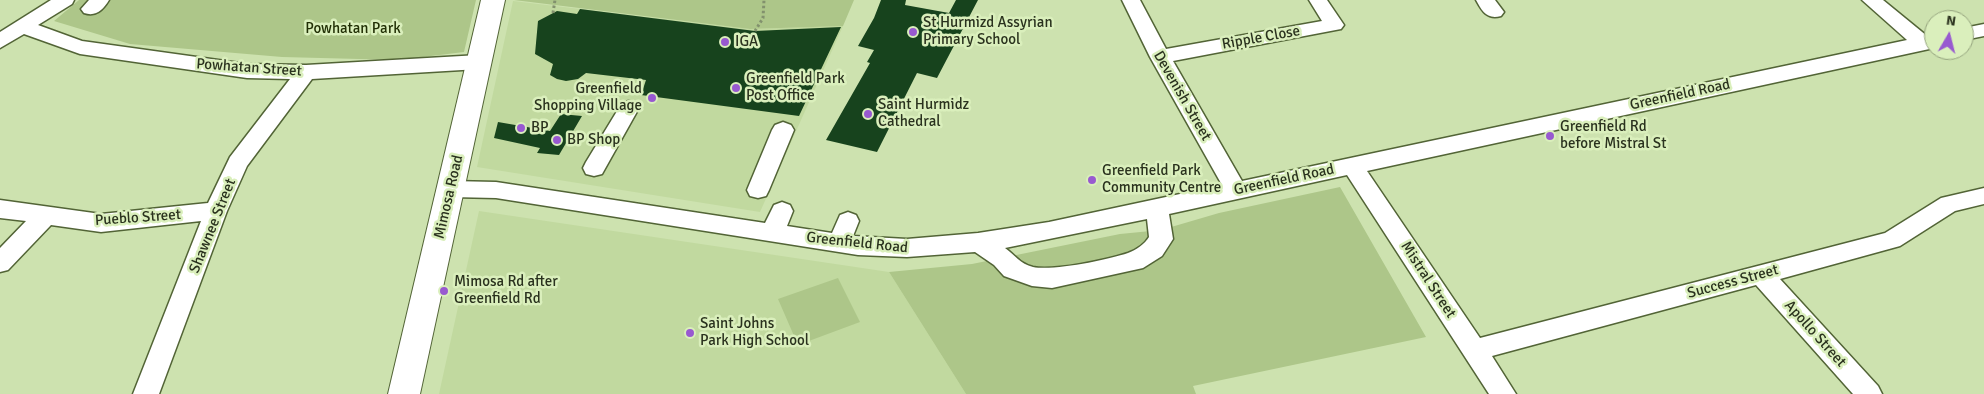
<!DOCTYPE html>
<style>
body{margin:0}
#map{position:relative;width:1984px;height:394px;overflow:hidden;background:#cde2af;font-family:Signika,sans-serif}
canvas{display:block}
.north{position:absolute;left:1924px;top:10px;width:50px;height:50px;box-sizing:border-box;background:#daefbc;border:1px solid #94a37d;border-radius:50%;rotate:8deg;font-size:14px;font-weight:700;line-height:20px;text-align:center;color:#2a321e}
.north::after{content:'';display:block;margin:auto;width:18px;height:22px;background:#9859d0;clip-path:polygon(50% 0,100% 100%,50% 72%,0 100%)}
</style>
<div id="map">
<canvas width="1984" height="394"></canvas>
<div class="north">N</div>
</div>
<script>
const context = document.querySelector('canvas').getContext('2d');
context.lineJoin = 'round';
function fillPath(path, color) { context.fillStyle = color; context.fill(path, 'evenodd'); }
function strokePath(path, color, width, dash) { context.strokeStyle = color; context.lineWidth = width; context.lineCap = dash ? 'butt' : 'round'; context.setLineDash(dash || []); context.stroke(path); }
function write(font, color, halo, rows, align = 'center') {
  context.font = font + ' Signika,sans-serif'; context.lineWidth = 5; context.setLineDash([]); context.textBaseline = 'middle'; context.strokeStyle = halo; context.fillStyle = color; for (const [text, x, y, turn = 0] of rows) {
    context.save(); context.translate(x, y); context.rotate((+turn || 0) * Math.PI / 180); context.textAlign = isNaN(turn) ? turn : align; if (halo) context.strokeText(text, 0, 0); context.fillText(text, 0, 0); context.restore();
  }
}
const built = new Path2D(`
 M513,1L750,29L843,26L760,212L477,167Z
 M479,211L889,272L966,394H439Z`);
const green = new Path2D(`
 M79,0H476L464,52L398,60L282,57L130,44L54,21Z
 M514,0H854L843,26L750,29Z
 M1340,187L1426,337L1193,386L1196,394H966L889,272L972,264L1120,234L1161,230L1219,213Z
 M838,278L860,322L798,345L778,299Z`);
const building = new Path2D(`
 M881,0H906L905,5L949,13L956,0H978L937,78L917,73L877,152L826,140L870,63L867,62L874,50L858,46L874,18Z
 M580,9L755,31L841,27L799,116L641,95L646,80L586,73L578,79L566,81L557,79L550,75L553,64L535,54L538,21L557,11L577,14Z
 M561,114L582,116L559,155L537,153L540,148L494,138L498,122L550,131Z`);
const path = new Path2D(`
 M553,13L555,0
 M755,31L763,18L764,0`);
const minor = new Path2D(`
 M51,0H74L72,4L38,25L82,41L247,64L306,65L479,55L486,57L489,62L486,67L479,69L312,79L247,166L227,211L159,394H133L201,221L101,232L51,225L8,270L0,272V248L26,221L0,218V200L101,214L208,203L230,157L290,79L247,78L80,54L24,34L0,48V32Z
 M89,0H109C103,10 96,17 84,13L81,9Z
 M1122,0H1140L1166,49L1322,21L1309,0H1327L1344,25L1341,29L1173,61L1242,181L1907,40L1862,0H1883L1927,36L1934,34V48L1367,171L1480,338L1885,233L1941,198L1984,188V204L1955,211L1900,246L1780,279L1878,386L1882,394H1853L1756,285L1492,356L1516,394H1489L1347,175L1169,214L1173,239L1162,256L1143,268L1052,288L1032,286L1004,276L994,265L975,252L907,257L858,255L496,198L451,197L443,195L440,189L443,183L451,181L496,182L765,223L774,205L782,202L790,205L793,211L787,226L832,233L840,215L848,212L856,215L859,221L853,236L907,239L978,233L1049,222L1222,185L1150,57ZM1147,219L1149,237C1145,244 1136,250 1128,253C1107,260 1054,271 1033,267C1020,264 1015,255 1005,248Z
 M1476,0H1495L1504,12L1501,16C1487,20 1482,11 1476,0Z
 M1984,24V36L1964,40V28Z
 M629,101L636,103L639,108L602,174L594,176L586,174L583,168L586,162L622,103Z
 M783,122L791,125L794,130L769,190L766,196L758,198L750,196L747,190L772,130L775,125Z`);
const major = new Path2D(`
 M481,0H505L420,394H388Z`);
const markers = [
 [913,32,5,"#9859d0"],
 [725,42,5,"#9859d0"],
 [736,88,5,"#9859d0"],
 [652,98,5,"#9859d0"],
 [868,114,5,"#9859d0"],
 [521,128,5,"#9859d0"],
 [1550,136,5,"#9859d0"],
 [557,140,5,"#9859d0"],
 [1092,180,5,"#9859d0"],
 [444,291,5,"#9859d0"],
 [690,333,5,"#9859d0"]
];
const poiNames = [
 ["St Hurmizd Assyrian",923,23],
 ["Primary School",923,40],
 ["IGA",735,42],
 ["Greenfield Park",746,79],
 ["Post Office",746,96],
 ["Greenfield",642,89,"right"],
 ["Shopping Village",642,106,"right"],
 ["Saint Hurmidz",878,105],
 ["Cathedral",878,122],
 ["Greenfield Rd",1560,127],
 ["before Mistral St",1560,144],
 ["BP",531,128],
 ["BP Shop",567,140],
 ["Greenfield Park",1102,171],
 ["Community Centre",1102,188],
 ["Mimosa Rd after",454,282],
 ["Greenfield Rd",454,299],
 ["Saint Johns",700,324],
 ["Park High School",700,341]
];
const parkNames = [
 ["Powhatan Park",353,29]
];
const streetNames = [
 ["Ripple Close",1261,38,-10],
 ["Powhatan Street",249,68,4],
 ["Greenfield Road",1680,95,-12],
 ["Devenish Street",1182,96,60],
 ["Greenfield Road",1284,180,-12],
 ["Mimosa Road",449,197,-77],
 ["Pueblo Street",138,218,-4],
 ["Shawnee Street",213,226,-68],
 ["Greenfield Road",857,243,6],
 ["Mistral Street",1428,280,57],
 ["Success Street",1733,282,-15],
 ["Apollo Street",1815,334,48]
];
fillPath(built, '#c1d99f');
fillPath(green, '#adc689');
fillPath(building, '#17431d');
strokePath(minor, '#526436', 3);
strokePath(major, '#526436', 2);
strokePath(path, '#82916d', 3, [2.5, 2.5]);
fillPath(minor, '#fff');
fillPath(major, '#fff');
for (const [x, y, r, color] of markers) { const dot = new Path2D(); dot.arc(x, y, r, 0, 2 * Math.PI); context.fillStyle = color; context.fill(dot); strokePath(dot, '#daefbc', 2); }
write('15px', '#2a321e', '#daefbc', poiNames, 'left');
write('15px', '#223006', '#daefbc', parkNames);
write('15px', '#2a321e', '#daefbc', streetNames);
</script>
